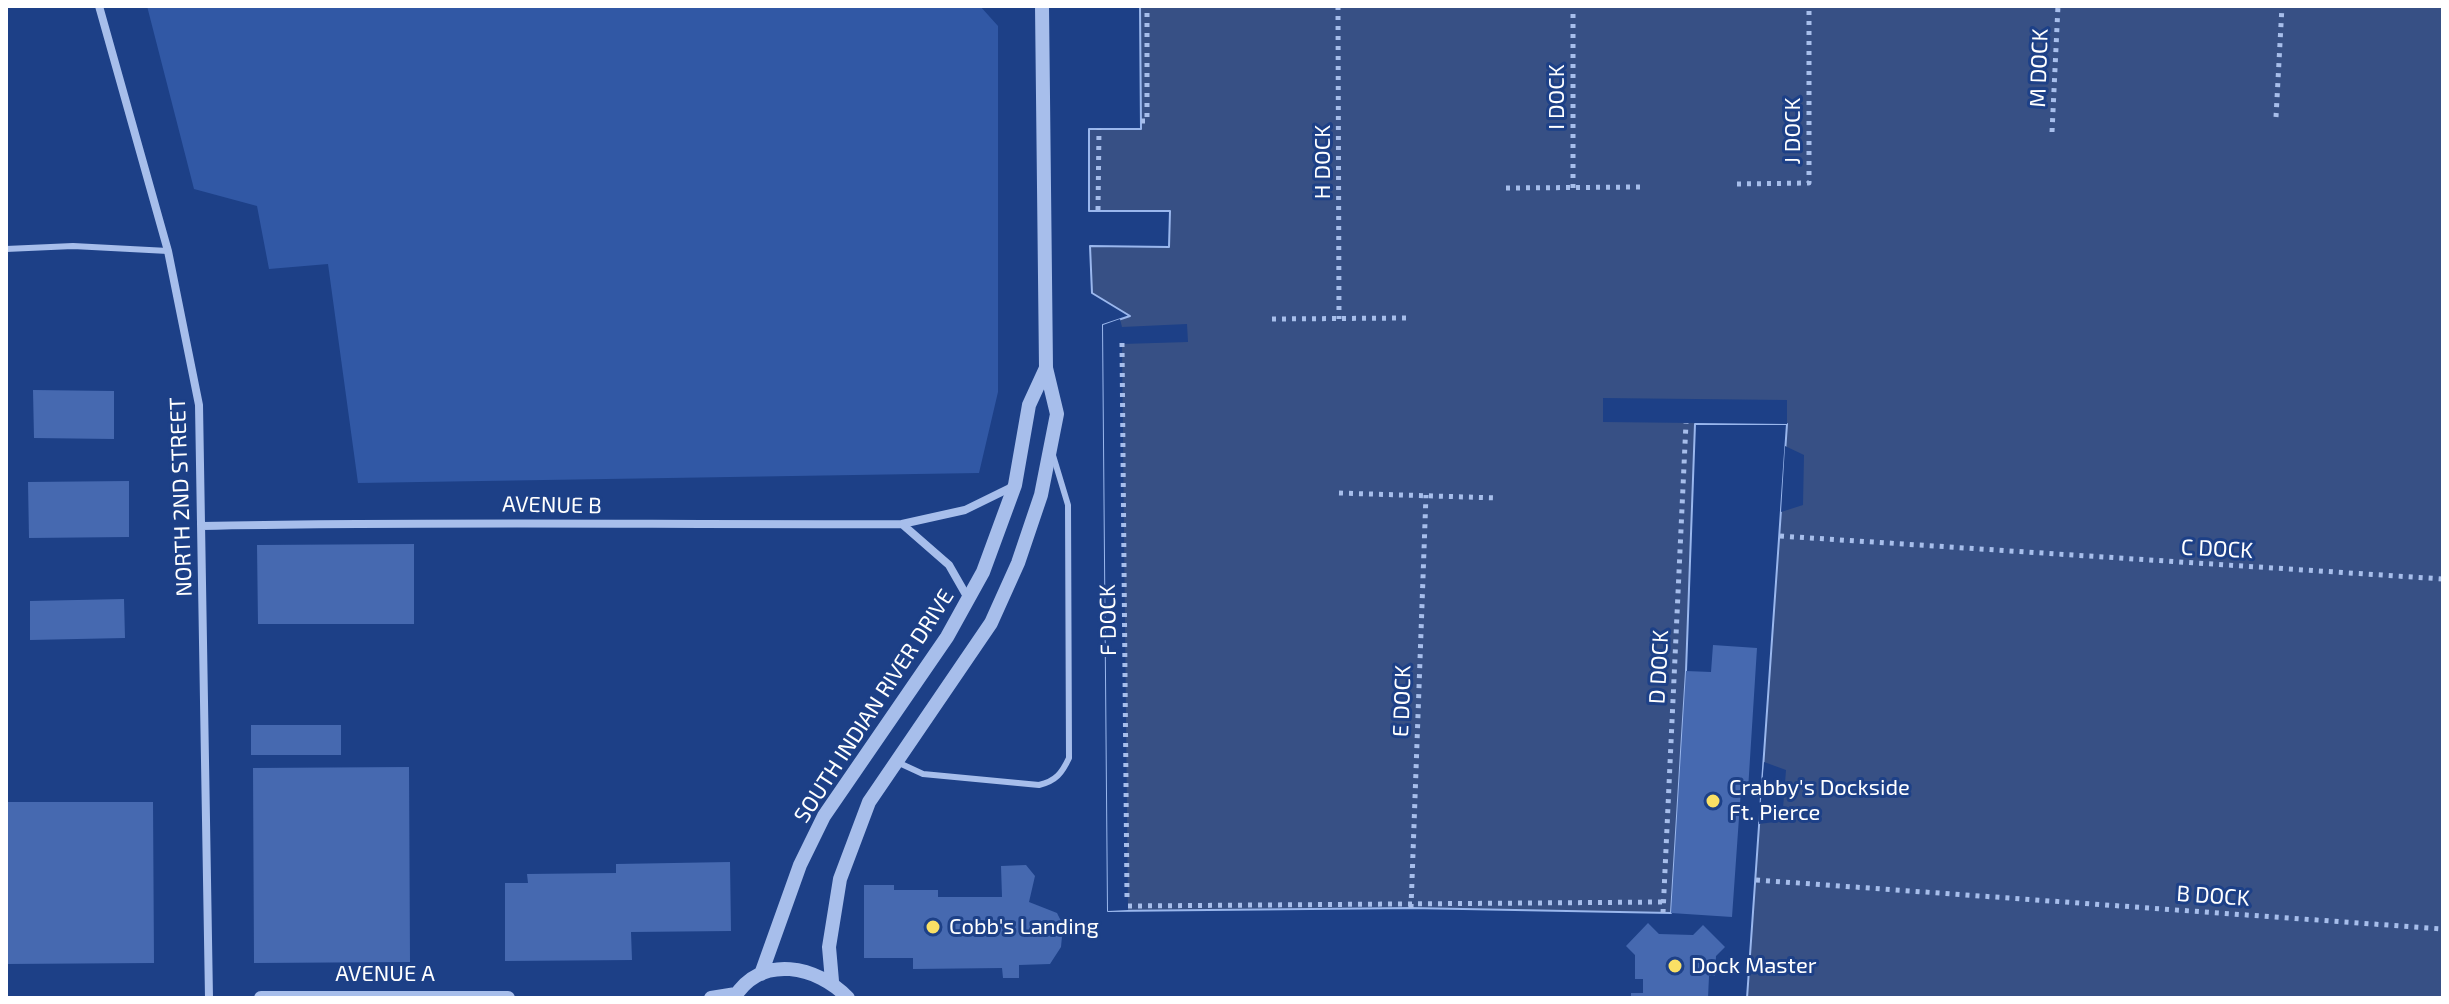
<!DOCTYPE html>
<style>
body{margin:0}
#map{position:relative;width:2449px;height:1004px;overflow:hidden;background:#1d4087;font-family:"Exo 2",sans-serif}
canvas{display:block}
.frame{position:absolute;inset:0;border:8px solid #fff;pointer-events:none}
</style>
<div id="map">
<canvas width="2449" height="1004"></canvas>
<div class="frame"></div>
</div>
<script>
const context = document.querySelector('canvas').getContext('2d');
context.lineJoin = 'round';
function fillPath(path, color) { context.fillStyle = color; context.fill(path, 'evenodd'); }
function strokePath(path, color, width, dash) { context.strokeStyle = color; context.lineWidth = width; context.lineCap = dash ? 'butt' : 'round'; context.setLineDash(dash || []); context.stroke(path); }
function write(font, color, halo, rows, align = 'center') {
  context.font = font + ' "Exo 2",sans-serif'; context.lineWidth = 6; context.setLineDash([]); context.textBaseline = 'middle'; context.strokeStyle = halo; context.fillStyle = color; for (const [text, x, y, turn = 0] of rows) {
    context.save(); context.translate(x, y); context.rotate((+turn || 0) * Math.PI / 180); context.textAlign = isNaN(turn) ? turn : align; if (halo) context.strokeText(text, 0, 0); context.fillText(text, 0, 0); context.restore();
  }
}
const green = new Path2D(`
 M147,6H980L998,26V392L979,473L358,483L328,264L269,269L257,206L194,189Z`);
const water = new Path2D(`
 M1140,6H2443V998H1747L1787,424H1695L1686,671L1671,913L1411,908L1108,911L1103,325L1130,316L1092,293L1090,246L1169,247L1170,211H1089V129H1141Z`);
const pier = new Path2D(`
 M1120,319L1122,327L1187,324L1188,342L1122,344L1128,910L1108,911L1103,325Z
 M1603,398L1787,400V424L1603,422Z
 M1785,446L1804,455L1803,505L1781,512Z
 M1764,762L1786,770L1782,821L1759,824Z`);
const building = new Path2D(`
 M33,390L114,391V439L34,438Z
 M129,481V537L29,538L28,482Z
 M414,544V624H258L257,545Z
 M124,599L125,638L30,640V601Z
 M1713,645L1757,648L1748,790L1741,789L1732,917L1671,913L1686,671L1711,672Z
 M251,725H341V755H251Z
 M409,767L410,962L254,963L253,768Z
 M6,802H153L154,963L6,964Z
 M730,862L731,931L631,932L632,960L505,961V883H528L527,874L616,873V864Z
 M1026,865L1035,876L1029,902L1057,913L1063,925L1061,947L1050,964L1019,965V978H1003L1002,968L913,969V958H864V885H894V890H938V897H1002L1001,866Z
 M1648,923L1659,934L1693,935L1703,925L1725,947L1716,956L1715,976H1709L1708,998H1631V993H1643V979H1635V955L1626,946Z`);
const path = new Path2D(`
 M1338,6L1339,319
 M2276,117L2282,6
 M1141,121H1147V6
 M2052,132L2058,6
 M1737,184L1809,183V6
 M1506,188L1641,187
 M1573,188V6
 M1098,210L1099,129
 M1272,319L1406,318
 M1122,343L1127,897
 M1339,493L1498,498
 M1780,536L2443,579
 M1756,880L2443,929
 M1128,906L1664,902
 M1411,908L1426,495
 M1663,913L1686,423`);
const service = new Path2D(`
 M6,249L73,246L168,251
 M897,762L923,774L1039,785C1056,781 1062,773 1069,758L1068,505L1052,452`);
const minor = new Path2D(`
 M99,6L168,251L199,405L209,998
 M202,526C435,521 669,525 902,524
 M969,600L949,565L902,524L965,510L1014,486`);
const tertiary = new Path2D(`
 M761,974L800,865L824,816L947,637L983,572L1015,485L1029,405L1046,368
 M832,981L829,947L840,879L869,802L991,623L1018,563L1041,495L1057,414L1046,368L1042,6
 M261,998H508
 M711,998L736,994
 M734,998C761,953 818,966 848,998`);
const markers = [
 [1713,801,8,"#fae065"],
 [933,927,8,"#fae065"],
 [1675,966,8,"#fae065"]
];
const streetNames = [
 ["M DOCK",2039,68,-88],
 ["I DOCK",1557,97,-90],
 ["J DOCK",1793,131,-90],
 ["H DOCK",1323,162,-90],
 ["NORTH 2ND STREET",181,497,-92],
 ["AVENUE B",552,505,1],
 ["C DOCK",2217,549,3],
 ["F DOCK",1108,620,-91],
 ["D DOCK",1659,667,-87],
 ["E DOCK",1402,701,-88],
 ["SOUTH INDIAN RIVER DRIVE",874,706,-57],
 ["B DOCK",2213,896,4],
 ["AVENUE A",385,974]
];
const poiNames = [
 ["Crabby's Dockside",1729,788],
 ["Ft. Pierce",1729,813],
 ["Cobb's Landing",949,927],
 ["Dock Master",1691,966]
];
fillPath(green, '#3158a5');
fillPath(water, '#375085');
strokePath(water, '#9ab7ed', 2);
fillPath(pier, '#1d4087');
fillPath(building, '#4669b0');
strokePath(path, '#a7beeb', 5, [4, 6]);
strokePath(service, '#a7beeb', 6);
strokePath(minor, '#a7beeb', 8);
strokePath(tertiary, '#a7beeb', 14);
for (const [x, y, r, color] of markers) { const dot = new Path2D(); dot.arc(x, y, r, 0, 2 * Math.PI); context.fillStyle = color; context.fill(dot); strokePath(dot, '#1d4087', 3); }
write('22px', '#fff', '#1d4087', streetNames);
write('22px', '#fff', '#1d4087', poiNames, 'left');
</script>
